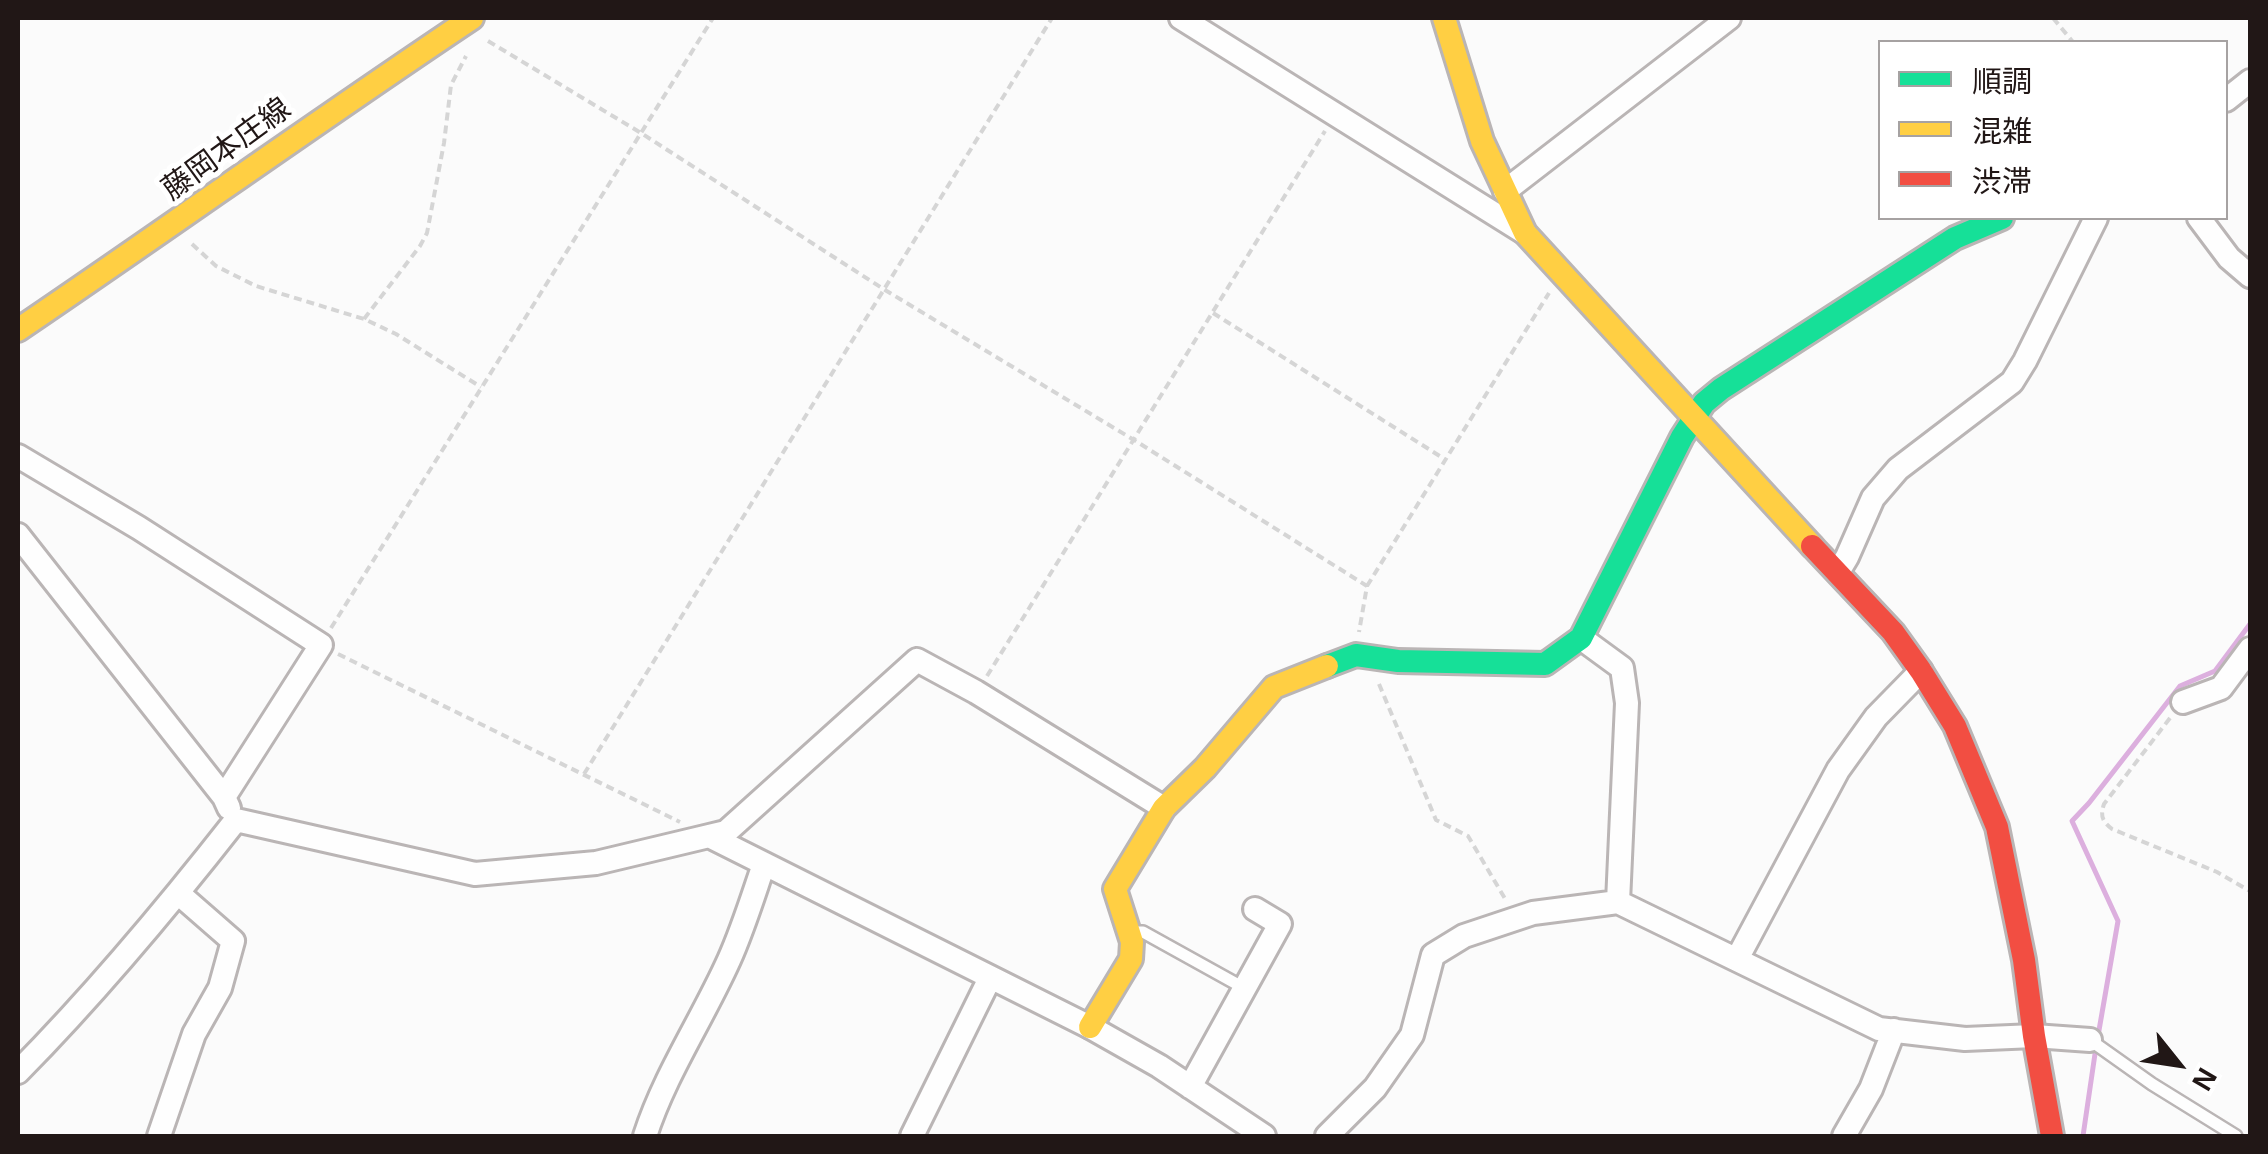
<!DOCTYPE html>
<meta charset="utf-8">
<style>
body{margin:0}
#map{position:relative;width:2268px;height:1154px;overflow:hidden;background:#fbfbfb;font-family:Helvetica,"Noto Sans JP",sans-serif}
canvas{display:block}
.frame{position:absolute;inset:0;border:20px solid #211716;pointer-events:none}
.legend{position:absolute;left:1878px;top:40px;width:350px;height:180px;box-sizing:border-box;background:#fff;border:2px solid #a6a2a2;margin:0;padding:12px 18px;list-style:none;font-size:30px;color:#211716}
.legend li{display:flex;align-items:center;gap:20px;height:50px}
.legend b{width:50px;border:2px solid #a6a2a2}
.north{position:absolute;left:2128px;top:1014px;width:100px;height:100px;-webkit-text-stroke:8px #fff;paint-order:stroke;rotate:120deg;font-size:28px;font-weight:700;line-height:40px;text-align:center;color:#211716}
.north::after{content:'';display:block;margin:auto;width:35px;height:45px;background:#211716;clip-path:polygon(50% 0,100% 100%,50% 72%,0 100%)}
</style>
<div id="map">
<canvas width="2268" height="1154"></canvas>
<div class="frame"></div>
<ul class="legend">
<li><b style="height:12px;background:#16e098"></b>順調</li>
<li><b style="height:12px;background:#ffcf43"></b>混雑</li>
<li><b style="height:12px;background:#f24e42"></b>渋滞</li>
</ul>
<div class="north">N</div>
</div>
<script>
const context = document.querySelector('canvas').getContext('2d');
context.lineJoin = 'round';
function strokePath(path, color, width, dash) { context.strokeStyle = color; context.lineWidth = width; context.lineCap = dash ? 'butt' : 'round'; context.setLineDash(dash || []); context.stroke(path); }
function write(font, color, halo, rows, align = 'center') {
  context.font = font + ' Helvetica,"Noto Sans JP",sans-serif'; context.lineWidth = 10; context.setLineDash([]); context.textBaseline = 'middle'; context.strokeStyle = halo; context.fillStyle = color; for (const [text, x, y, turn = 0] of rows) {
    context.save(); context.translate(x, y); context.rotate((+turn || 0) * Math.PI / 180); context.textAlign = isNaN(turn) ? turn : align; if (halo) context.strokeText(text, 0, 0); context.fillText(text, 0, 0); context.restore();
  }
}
const stream = new Path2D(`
 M2098,1036L2118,921L2072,821L2089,803L2180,686L2215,671L2250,624
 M2083,1136L2096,1047`);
const path = new Path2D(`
 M2053,18L2073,42
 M488,41L641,133L885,290L1134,440L1367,586L1359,632
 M192,244L216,266L256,286L364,319L396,334L481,387
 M1213,313L1446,460
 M364,319L420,246L427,233L444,143L451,85L466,56
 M1367,586L1549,293
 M331,628L713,18
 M338,654L680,822
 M987,676L1325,131
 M1379,684L1436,820L1468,836L1507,902
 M2170,718L2104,804C2100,816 2102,821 2112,829L2217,872L2250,891
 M584,774L1052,18`);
const lane = new Path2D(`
 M1133,932H1143L1244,988
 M2090,1040L2152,1084L2236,1136`);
const street = new Path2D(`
 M1181,18L1525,233
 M2226,100L2250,81
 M1505,191L1729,18
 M2199,218L2229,258L2250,276
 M18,456L139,528L321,645L224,797
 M18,535L224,797L229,808
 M1838,572L1847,557L1873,498L1898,469L2012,382L2025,361L2096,218
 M1581,638L1622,668L1627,703L1618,902
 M2183,702L2221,688L2250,649
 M236,820L475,874L596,863L709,836L726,832L917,660L976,692L1164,808
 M709,836L1090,1027L1159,1066L1264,1136
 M1737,959L1838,770L1876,717L1921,671
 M18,1072C96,993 167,908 236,820
 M1190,1087L1280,924L1255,909
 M159,1136L194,1034L220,988L233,941L178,893
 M645,1136C665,1074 702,1020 729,960C743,929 753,896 764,864
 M912,1136L990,978
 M1327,1136L1375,1088L1412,1035L1433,955L1464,936L1533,913L1618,902L1879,1029L1965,1039L2034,1036L2090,1040
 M1844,1136L1871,1089L1894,1030`);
const fast = new Path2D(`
 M1327,666L1356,655L1398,661L1545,664L1581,638L1682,437L1704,403L1721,389L1955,238L2002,218`);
const slow = new Path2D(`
 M1444,18L1482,141L1525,233L1812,546
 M18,330C170,227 319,120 472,18
 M1090,1027L1131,959L1132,942L1115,889L1164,808L1205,768L1274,687L1327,666`);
const jam = new Path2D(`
 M1812,546L1893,632L1921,671L1955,726L1997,827L2024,960L2034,1036L2052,1136`);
const streetNames = [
 ["藤岡本庄線",227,150,-36]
];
strokePath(stream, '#dcafde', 5);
strokePath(lane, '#bab5b5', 16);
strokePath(street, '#bab5b5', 28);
strokePath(fast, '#bab5b5', 28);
strokePath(slow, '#bab5b5', 28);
strokePath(jam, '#bab5b5', 28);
strokePath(path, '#d5d5d5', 4, [8, 5]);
strokePath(lane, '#fefefe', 11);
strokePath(street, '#fefefe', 22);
strokePath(fast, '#16e098', 22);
strokePath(slow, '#ffcf43', 22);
strokePath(jam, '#f24e42', 22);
write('30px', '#211716', '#fff', streetNames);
</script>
